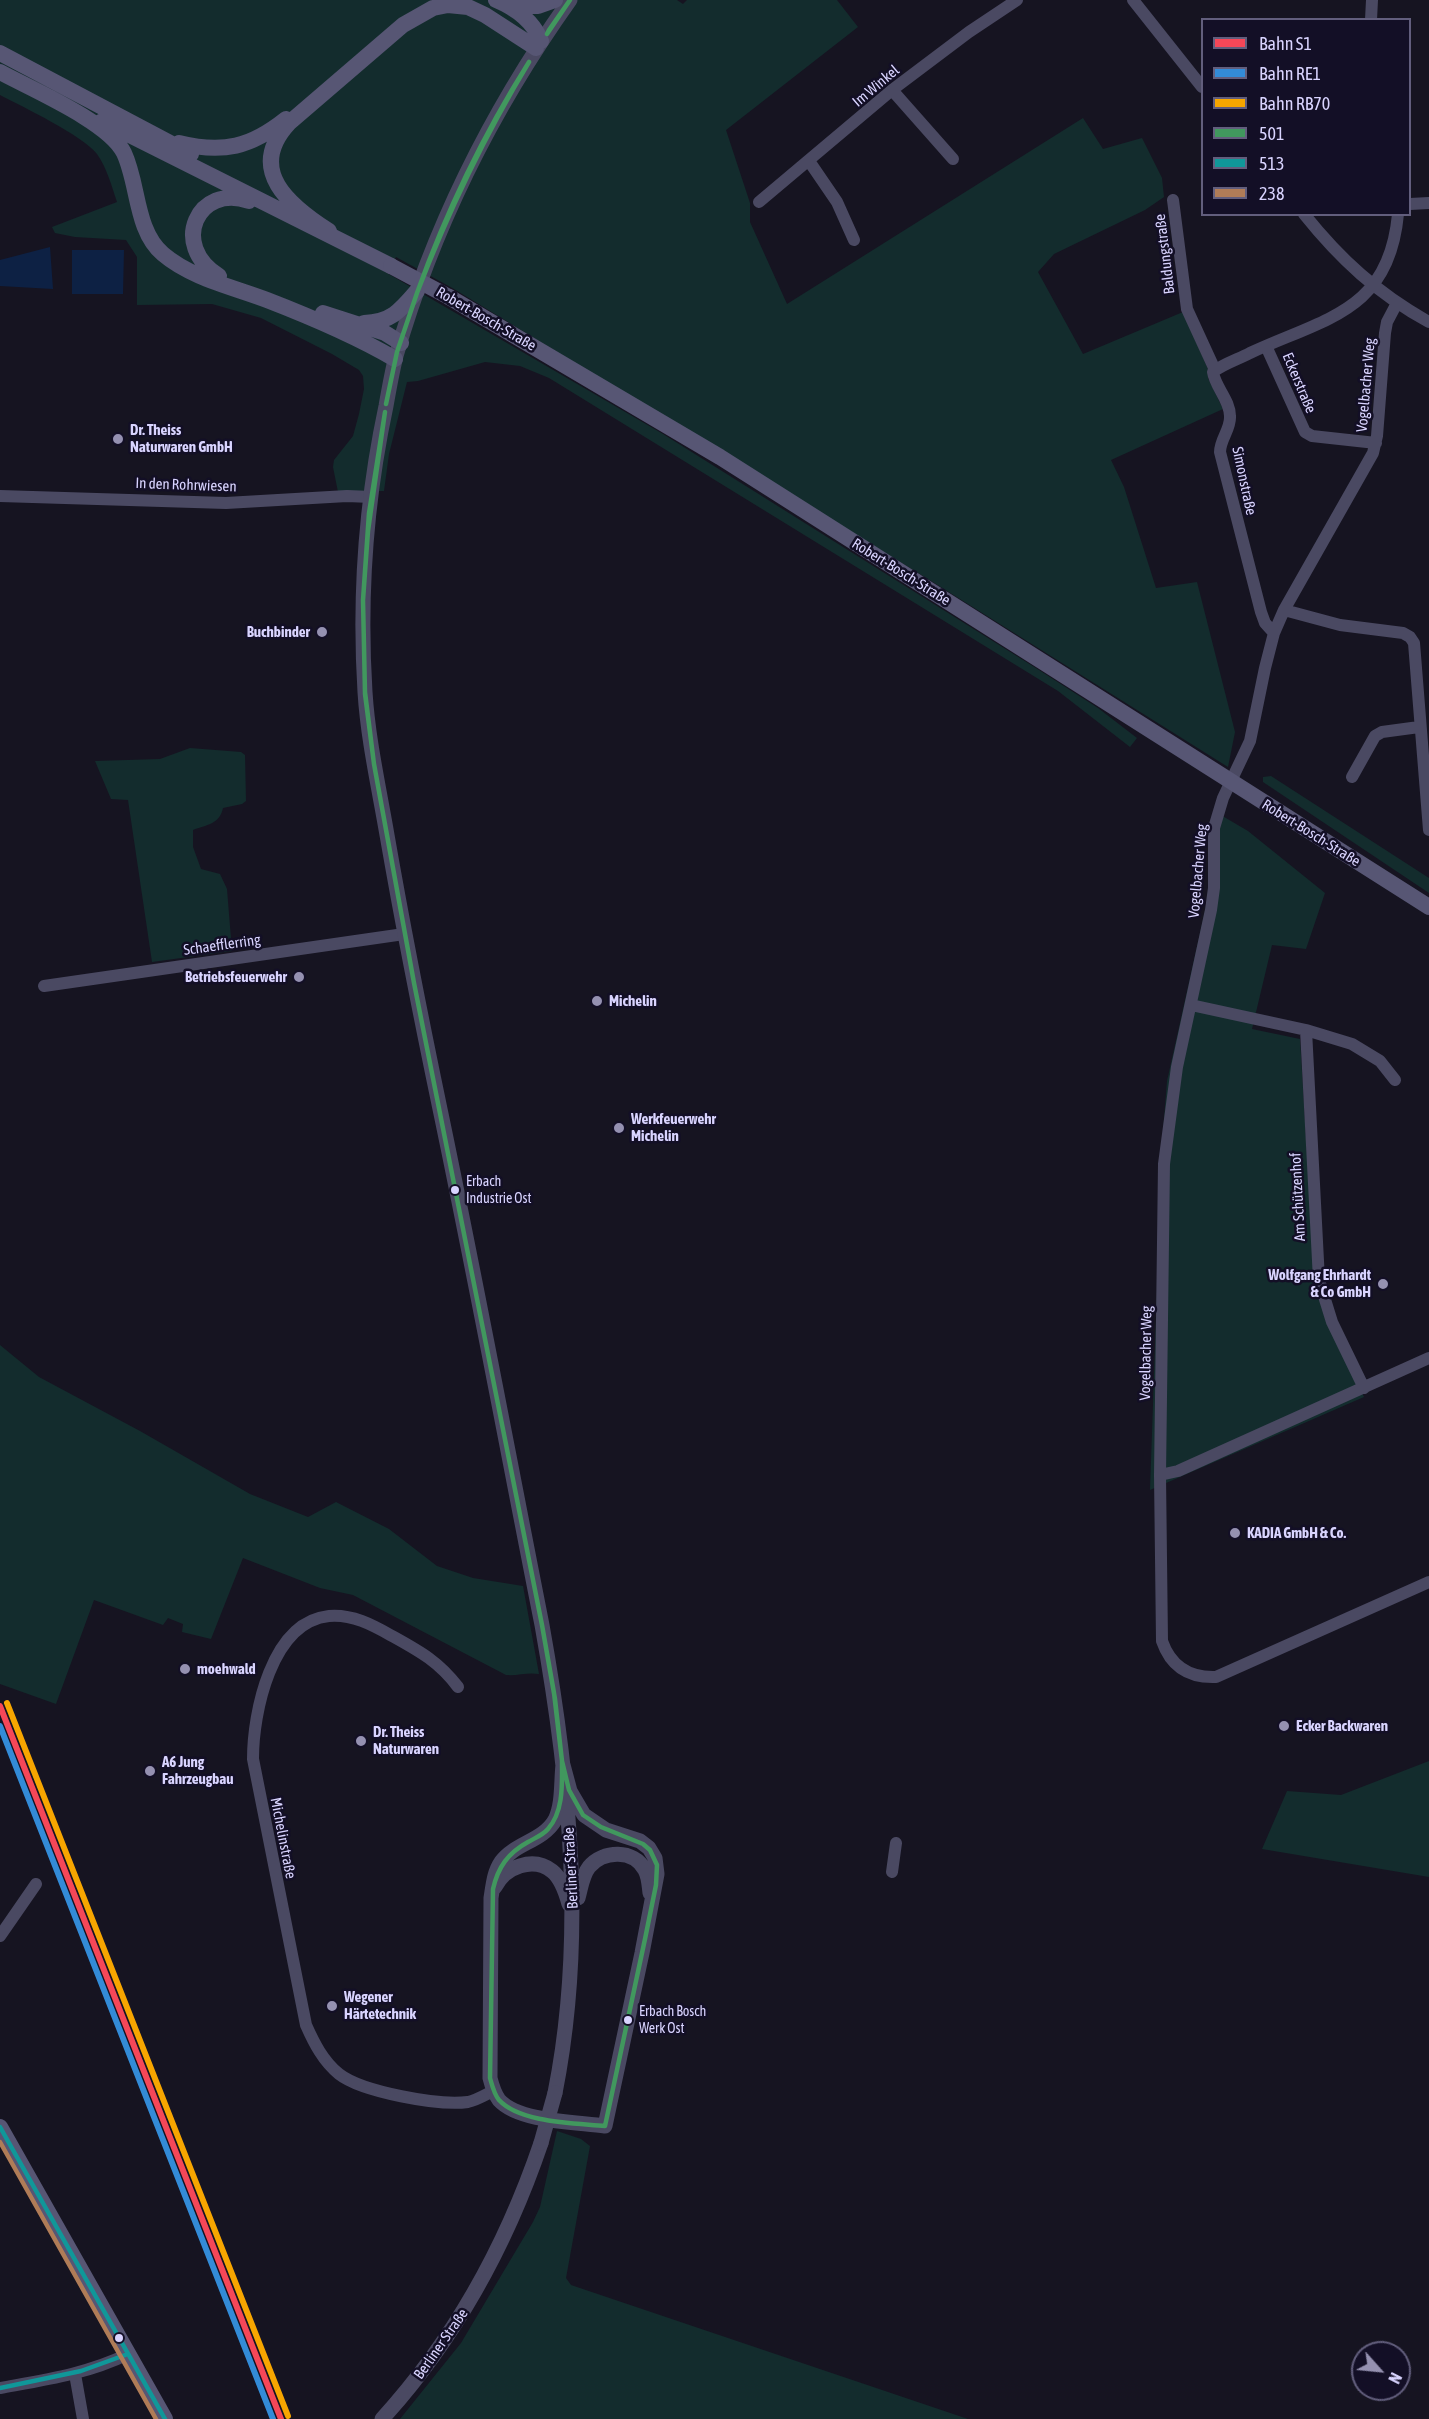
<!DOCTYPE html>
<meta charset="utf-8">
<style>
body{margin:0}
#map{position:relative;width:1429px;height:2419px;overflow:hidden;background:#161421;font-family:"Asap Condensed",sans-serif}
canvas{display:block}
.legend{position:absolute;left:1201px;top:18px;width:210px;height:198px;box-sizing:border-box;background:#130f26;border:2px solid #625e7d;margin:0;padding:8px 10px;list-style:none;font-size:18px;color:#d9d4ff}
.legend li{display:flex;align-items:center;gap:12px;height:30px}
.legend b{width:30px;border:2px solid #625e7d}
.north{position:absolute;left:1351px;top:2341px;width:60px;height:60px;box-sizing:border-box;background:#130f26;border:2px solid #625e7d;border-radius:50%;rotate:117deg;font-size:16px;font-weight:700;line-height:24px;text-align:center;color:#d9d4ff}
.north::after{content:'';display:block;margin:auto;width:21px;height:27px;background:#9591b1;clip-path:polygon(50% 0,100% 100%,50% 72%,0 100%)}
</style>
<div id="map">
<canvas width="1429" height="2419"></canvas>
<ul class="legend">
<li><b style="height:8px;background:#f54758"></b>Bahn S1</li>
<li><b style="height:8px;background:#338bd7"></b>Bahn RE1</li>
<li><b style="height:8px;background:#f7a600"></b>Bahn RB70</li>
<li><b style="height:8px;background:#41985e"></b>501</li>
<li><b style="height:8px;background:#109799"></b>513</li>
<li><b style="height:8px;background:#b07c57"></b>238</li>
</ul>
<div class="north">N</div>
</div>
<script>
const context = document.querySelector('canvas').getContext('2d');
context.lineJoin = 'round';
function fillPath(path, color) { context.fillStyle = color; context.fill(path, 'evenodd'); }
function strokePath(path, color, width, dash) { context.strokeStyle = color; context.lineWidth = width; context.lineCap = dash ? 'butt' : 'round'; context.setLineDash(dash || []); context.stroke(path); }
function write(font, color, halo, rows, align = 'center') {
  context.font = font + ' "Asap Condensed",sans-serif'; context.lineWidth = 5; context.setLineDash([]); context.textBaseline = 'middle'; context.strokeStyle = halo; context.fillStyle = color; for (const [text, x, y, turn = 0] of rows) {
    context.save(); context.translate(x, y); context.rotate((+turn || 0) * Math.PI / 180); context.textAlign = isNaN(turn) ? turn : align; if (halo) context.strokeText(text, 0, 0); context.fillText(text, 0, 0); context.restore();
  }
}
const green = new Path2D(`
 M0,0H677L683,4L687,0H837L858,27L726,130L750,203V222L787,304L1083,118L1103,149L1142,138L1162,178L1164,197L1145,210L1054,254L1038,272L1083,354L1183,312L1208,369V378L1223,409L1111,460L1124,487L1156,588L1197,582L1235,732L1228,767L928,579L454,289L396,257L387,273L663,434L1039,670L1098,708L1137,738L1130,747L1058,691L549,378L520,366L485,362L418,381L407,382L389,454L384,491L338,492L333,467L334,460L353,436L359,414L364,389L363,376L359,370L332,354L261,318L212,304L137,305V257L126,240L75,237L55,233L52,227L117,202C112,187 107,168 97,154C82,135 23,107 0,95Z
 M190,748L241,752L245,755L246,801L242,804L223,808C220,824 206,825 193,830V847L201,869L220,874L227,889L232,951L152,962L128,800L111,799L95,761L160,759Z
 M1271,776L1429,878V893L1263,782V777Z
 M1214,811L1248,831L1325,893L1306,949L1272,945L1252,1029L1300,1039L1315,1285L1330,1329L1364,1397L1150,1490L1162,1144L1167,1081L1210,888Z
 M0,1345L39,1377L140,1431L250,1494L308,1517L336,1502L389,1529L437,1566L473,1578L523,1586L539,1674C527,1672 518,1676 506,1675L353,1595L320,1588L243,1558L211,1639L182,1632L183,1624L168,1618L163,1625L94,1600L56,1704L0,1684Z
 M1429,1761V1877L1262,1849L1287,1791L1341,1795Z
 M557,2131L581,2139L590,2146L566,2278L571,2285L968,2419H400L461,2343L533,2222L540,2207Z`);
const water = new Path2D(`
 M50,247L53,289L0,286V260Z
 M72,250H124L123,294H72Z`);
const minor = new Path2D(`
 M1133,0L1202,87
 M1371,20L1372,0
 M892,90L953,159
 M809,161L837,202L854,240
 M1173,200L1187,309L1215,370
 M759,202L892,90L969,32L1017,0
 M1410,204L1429,203
 M1304,214C1340,259 1378,294 1429,322
 M1397,303L1387,322L1385,333L1377,436L1373,453L1284,610L1274,633L1265,668L1250,741L1223,798L1214,828V888L1211,910L1177,1067L1164,1164L1160,1475L1162,1641C1171,1667 1190,1678 1216,1677L1429,1582
 M1266,346L1305,432L1312,436L1376,443
 M0,496L226,503L347,496L371,497
 M1284,610L1340,625L1403,633L1410,637L1414,643L1429,830
 M1274,633L1265,623L1261,612L1220,452C1220,439 1231,429 1230,416C1230,400 1215,387 1213,372C1223,364 1239,359 1250,353C1325,318 1389,312 1398,214
 M1352,777L1375,736L1382,732L1419,727
 M44,986L404,934
 M1191,1005L1306,1030L1352,1044L1380,1061L1395,1080
 M1306,1030L1319,1280L1332,1322L1364,1388
 M1160,1475L1178,1471L1429,1358
 M458,1687C439,1662 421,1652 394,1637C374,1626 354,1614 329,1616C271,1622 253,1713 253,1759L306,2025C314,2043 323,2061 339,2074C362,2092 439,2106 468,2102C477,2100 485,2095 493,2091
 M892,1872L896,1843
 M0,1936L36,1884
 M75,2374L83,2419
 M0,2388C44,2380 87,2374 128,2354`);
const tertiary = new Path2D(`
 M563,1765L570,1791L584,1815L606,1830L640,1841L649,1848L655,1858L657,1874L642,1953L605,2126C576,2122 519,2122 499,2100C494,2093 492,2086 490,2078L491,1898C493,1886 494,1872 501,1862C515,1843 543,1841 555,1820C563,1804 561,1782 563,1765Z
 M495,1887C505,1867 533,1856 552,1871C561,1878 566,1893 569,1904
 M578,1898C581,1888 582,1876 589,1867C603,1850 634,1849 645,1870C649,1877 649,1886 650,1893
 M555,2093C586,1936 570,1781 542,1625C508,1453 476,1281 440,1109C421,1018 403,927 387,835C379,788 368,740 365,692C359,597 366,500 386,406C389,389 392,372 396,356C433,228 493,108 570,0
 M382,2419C455,2339 506,2246 541,2143`);
const secondary = new Path2D(`
 M496,0C515,8 533,21 541,41
 M507,5L538,6L555,0
 M0,53L191,154
 M0,72C31,89 109,122 124,153C139,185 135,230 163,254C191,278 233,287 267,300C311,317 354,335 395,359
 M102,121L391,266
 M179,143C223,154 251,147 286,119
 M329,231C290,206 245,170 289,123L403,25L433,8L448,5L468,7L485,15L536,48
 M219,276C169,245 198,183 249,201
 M449,297L720,457L1429,907
 M323,313L385,333L401,343
 M364,323C391,322 400,311 417,291
 M0,2127L165,2419`);
const tertiaryBridge = new Path2D(`
 M541,2143L555,2093`);
const secondaryBridge = new Path2D(`
 M391,266L449,297`);
const bus1 = new Path2D(`
 M570,0L547,34L549,30Z
 M417,293C446,212 483,135 529,62
 M417,293C448,212 485,135 529,62
 M397,352L417,293
 M397,352L417,293
 M386,404L397,352
 M386,404L397,352
 M363,600L365,692L374,764
 M363,600L365,694L374,764
 M363,600L369,513L385,412
 M363,600L368,531L385,412
 M374,764L414,983
 M374,764L414,983
 M414,983L542,1625
 M414,983L542,1625
 M542,1625L555,1699L562,1761
 M542,1625L554,1693L562,1761
 M562,1761L569,1790L583,1815L601,1827L643,1844L650,1850L657,1865L656,1885L645,1939L605,2126C576,2123 520,2123 499,2100C494,2094 492,2085 490,2078L493,1889C498,1867 508,1853 528,1842C535,1838 543,1835 548,1829C564,1811 562,1783 562,1761Z`);
const bus2 = new Path2D(`
 M0,2127L165,2419
 M0,2388L81,2371L128,2354`);
const bus3 = new Path2D(`
 M0,2142L156,2419`);
const rail1 = new Path2D(`
 M0,1706L281,2419`);
const rail2 = new Path2D(`
 M0,1726L273,2419`);
const rail3 = new Path2D(`
 M7,1703L288,2416`);
const markers = [
 [118,439,6,"#9591b1"],
 [322,632,6,"#9591b1"],
 [299,977,6,"#9591b1"],
 [597,1001,6,"#9591b1"],
 [619,1128,6,"#9591b1"],
 [455,1190,5,"#d9d4ff"],
 [1383,1284,6,"#9591b1"],
 [1235,1533,6,"#9591b1"],
 [185,1669,6,"#9591b1"],
 [1284,1726,6,"#9591b1"],
 [361,1741,6,"#9591b1"],
 [150,1771,6,"#9591b1"],
 [332,2006,6,"#9591b1"],
 [628,2020,5,"#d9d4ff"],
 [119,2338,5,"#d9d4ff"]
];
const busNames = [
 ["Erbach",466,1182],
 ["Industrie Ost",466,1199],
 ["Erbach Bosch",639,2012],
 ["Werk Ost",639,2029]
];
const streetNames = [
 ["Im Winkel",876,86,-40],
 ["Baldungstraße",1165,254,-97],
 ["Robert-Bosch-Straße",486,319,30],
 ["Eckerstraße",1299,383,67],
 ["Vogelbacher Weg",1366,385,-85],
 ["Simonstraße",1244,481,78],
 ["In den Rohrwiesen",186,485,2],
 ["Robert-Bosch-Straße",901,572,32],
 ["Robert-Bosch-Straße",1311,833,32],
 ["Vogelbacher Weg",1198,871,-85],
 ["Schaefflerring",222,945,-8],
 ["Am Schützenhof",1298,1197,-93],
 ["Vogelbacher Weg",1146,1353,-89],
 ["Michelinstraße",283,1838,79],
 ["Berliner Straße",571,1868,-93],
 ["Berliner Straße",441,2344,-55]
];
const poiNames = [
 ["Dr. Theiss",130,430],
 ["Naturwaren GmbH",130,447],
 ["Buchbinder",310,632,"right"],
 ["Betriebsfeuerwehr",287,977,"right"],
 ["Michelin",609,1001],
 ["Werkfeuerwehr",631,1119],
 ["Michelin",631,1136],
 ["Wolfgang Ehrhardt",1371,1275,"right"],
 ["& Co GmbH",1371,1292,"right"],
 ["KADIA GmbH & Co.",1247,1533],
 ["moehwald",197,1669],
 ["Ecker Backwaren",1296,1726],
 ["Dr. Theiss",373,1732],
 ["Naturwaren",373,1749],
 ["A6 Jung",162,1762],
 ["Fahrzeugbau",162,1779],
 ["Wegener",344,1997],
 ["Härtetechnik",344,2014]
];
fillPath(green, '#132c2d');
fillPath(water, '#0d2144');
strokePath(minor, '#4a4962', 12);
strokePath(tertiary, '#4a4962', 15);
strokePath(secondary, '#575674', 16);
strokePath(tertiaryBridge, '#4a4962', 15);
strokePath(secondaryBridge, '#575674', 16);
strokePath(bus1, '#41985e', 4.5);
strokePath(bus2, '#109799', 4.5);
strokePath(bus3, '#b07c57', 4.5);
strokePath(rail1, '#f54758', 6);
strokePath(rail2, '#338bd7', 6);
strokePath(rail3, '#f7a600', 6);
for (const [x, y, r, color] of markers) { const dot = new Path2D(); dot.arc(x, y, r, 0, 2 * Math.PI); context.fillStyle = color; context.fill(dot); strokePath(dot, '#130f26', 2); }
write('14px', '#d9d4ff', '#130f26', busNames, 'left');
write('15px', '#d9d4ff', '#130f26', streetNames);
write('bold 15px', '#d9d4ff', '#130f26', poiNames, 'left');
</script>
